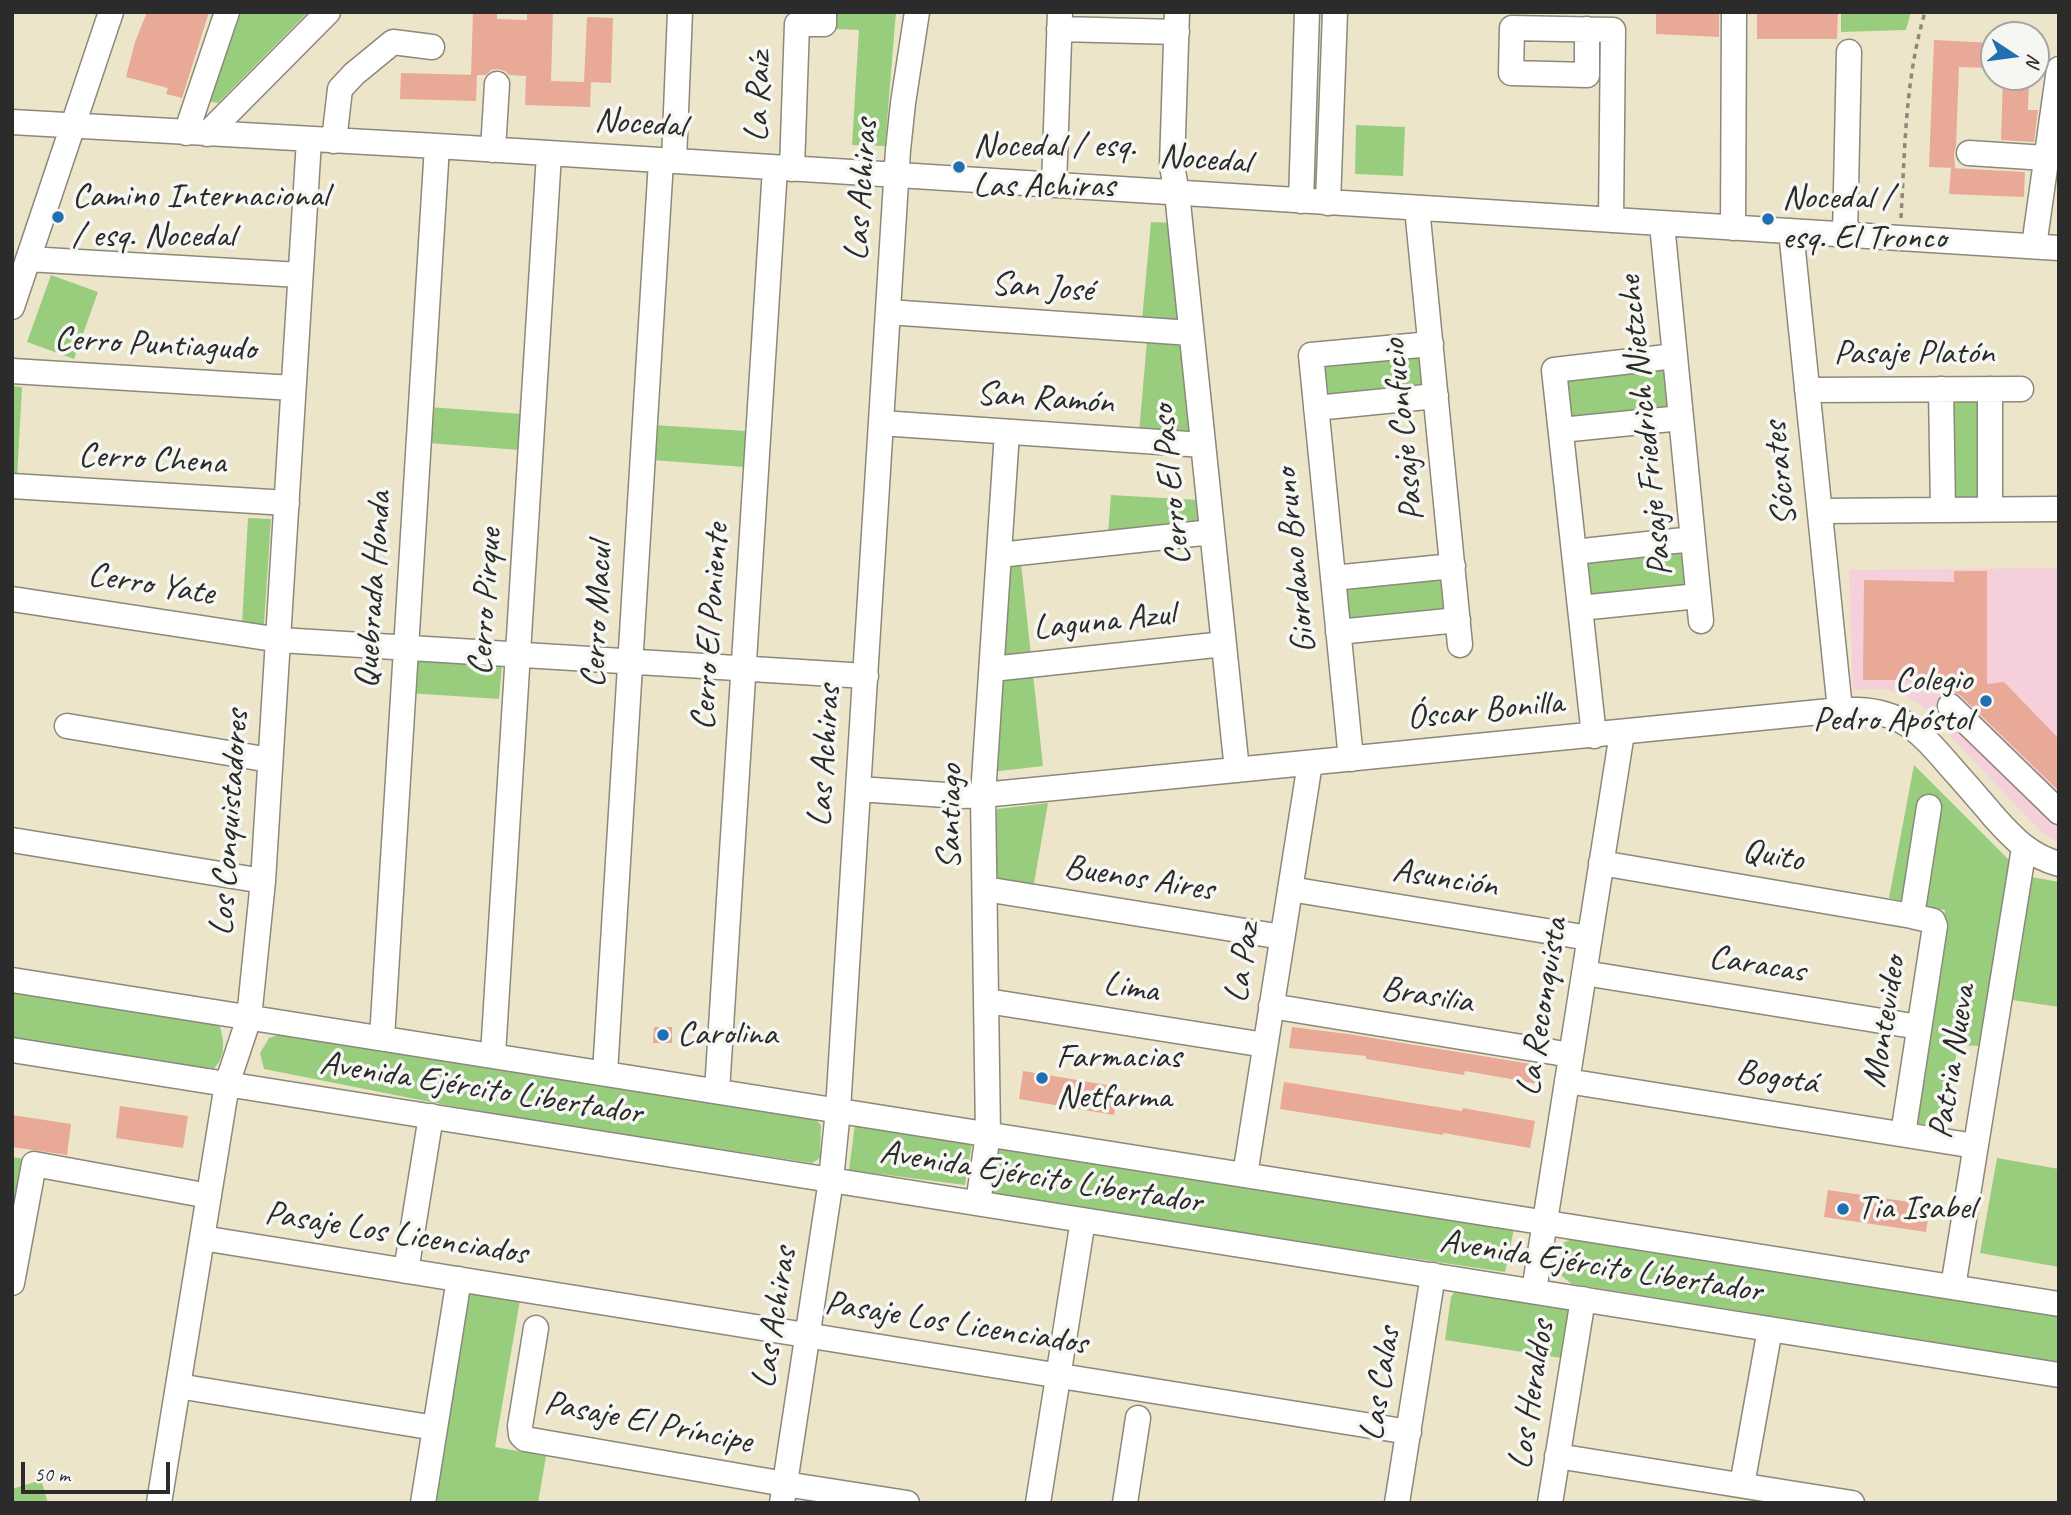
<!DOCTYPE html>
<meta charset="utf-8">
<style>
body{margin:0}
#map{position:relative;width:2071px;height:1515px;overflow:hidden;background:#ede5c9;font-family:Caveat,sans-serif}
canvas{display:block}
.frame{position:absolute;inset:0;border:14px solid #2b2b2b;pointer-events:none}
.north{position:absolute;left:1980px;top:21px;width:70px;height:70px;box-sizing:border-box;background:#f6f6f2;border:2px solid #a5a5a2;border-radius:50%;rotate:103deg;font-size:19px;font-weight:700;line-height:28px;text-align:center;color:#2b2b2b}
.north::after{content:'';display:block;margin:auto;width:24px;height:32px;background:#1f6fb2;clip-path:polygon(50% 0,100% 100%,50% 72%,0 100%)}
.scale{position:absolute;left:21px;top:1462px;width:149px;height:32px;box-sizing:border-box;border:4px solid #2b2b2b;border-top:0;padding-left:9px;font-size:21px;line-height:24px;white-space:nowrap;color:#2b2b2b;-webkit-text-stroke:5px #f6f6f2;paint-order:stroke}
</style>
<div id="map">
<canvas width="2071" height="1515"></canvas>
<div class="frame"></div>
<div class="north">N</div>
<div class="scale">50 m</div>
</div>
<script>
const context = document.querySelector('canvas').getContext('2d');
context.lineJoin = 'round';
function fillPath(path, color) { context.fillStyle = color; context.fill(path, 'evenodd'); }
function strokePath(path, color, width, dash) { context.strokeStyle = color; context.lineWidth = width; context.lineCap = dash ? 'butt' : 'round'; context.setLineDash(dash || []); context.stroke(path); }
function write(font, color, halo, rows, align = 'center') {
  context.font = font + ' Caveat,sans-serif'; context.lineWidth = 7; context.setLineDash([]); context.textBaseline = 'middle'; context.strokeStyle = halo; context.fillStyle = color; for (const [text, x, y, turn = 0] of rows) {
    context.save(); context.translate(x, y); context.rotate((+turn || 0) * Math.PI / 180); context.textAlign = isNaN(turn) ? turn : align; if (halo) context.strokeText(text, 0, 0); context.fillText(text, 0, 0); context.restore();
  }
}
const built = new Path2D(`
 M2059,568V842L2041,832L1922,706L1905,696L1886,689L1853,690L1849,570Z`);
const green = new Path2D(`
 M237,12H308L218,103L207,101Z
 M834,12H896L885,146L852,145L859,30L833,29Z
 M1841,12H1911L1906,30L1841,32Z
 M1356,125L1405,127L1403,176L1355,174Z
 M1151,222L1174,223L1181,322L1142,320Z
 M51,275L98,292L74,359L27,342Z
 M1147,340L1183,341L1193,436L1139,433Z
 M1422,353L1426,388L1321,400L1316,365Z
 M1669,362L1673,405L1666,412L1572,422L1561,374Z
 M12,386L22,387L17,478L12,477Z
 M1946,396H1984V501L1948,502Z
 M429,407L522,414L519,450L428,443Z
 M654,425L746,431L744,467L652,460Z
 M1111,495L1198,500L1202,526L1108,534Z
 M248,518L271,519L264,624L261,628L242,624Z
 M1687,546L1692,591L1586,603L1583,558Z
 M1021,563L1043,766L991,772L1004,565Z
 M1442,574L1445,611L1349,622L1340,591L1347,583Z
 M416,661L502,665L499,699L408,693Z
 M1914,765L2012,863L1979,1046L1958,1045L1943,1127L1910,1122L1945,910L1889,898Z
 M1048,803L1033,889L994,884L997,809Z
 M2032,877L2059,882V1007L2012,1000Z
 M12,988L218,1019C224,1041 228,1055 211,1072L12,1039Z
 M287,1032L810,1115L821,1125L820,1158L812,1163L501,1116L264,1069L260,1053L269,1038Z
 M855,1124L972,1143L965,1185L849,1170Z
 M997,1144L1514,1229L1505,1272L990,1196Z
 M12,1157L25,1159L12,1222Z
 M1997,1158L2059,1169V1267L1980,1253Z
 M1580,1235L2059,1314V1362L1572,1284L1558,1273L1563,1243Z
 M1458,1287L1571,1303L1561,1358L1445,1340L1451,1297Z
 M463,1291L520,1300L495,1447L546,1456L538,1503H427Z
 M41,1480L48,1503H12V1489Z`);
const building = new Path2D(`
 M147,12H209L182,98L166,94L168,88L126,77L135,42Z
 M473,12H497V19L527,20V12H553L551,81L584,82L587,17L613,18L611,83L591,82L590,107L525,105L526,76L509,75L505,71L497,69L491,70L486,75H471Z
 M1656,12L1719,13V37L1656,34Z
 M1757,12H1838L1837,39H1757Z
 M1934,40L1994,43V68L1959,67L1956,146L1954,153L1955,168L1929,167Z
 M401,73L477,75L476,101L400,99Z
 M2003,77H2029L2028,110H2038L2034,142L2001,140Z
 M1951,168L2025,172L2024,197L1949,194Z
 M1954,571H1987V684L2004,682L2059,739V791L1960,695L1953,692L1942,680H1863L1864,580L1954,582Z
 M654,1027H672V1043H653Z
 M1292,1027L1348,1034L1543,1066L1539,1084L1465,1071L1464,1075L1366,1059V1056L1289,1048Z
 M1023,1071L1119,1087L1114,1115L1019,1099Z
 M1284,1082L1462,1111L1463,1108L1535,1121L1530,1148L1443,1133V1135L1280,1109Z
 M120,1106L188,1116L183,1148L116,1138Z
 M12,1115L71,1124L67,1155L12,1147Z
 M1828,1190L1930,1205L1926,1232L1824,1217Z`);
const path = new Path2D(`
 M1901,218C1905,149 1905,79 1925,12`);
const minor = new Path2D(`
 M1177,12L1172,166L1177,193L1237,770
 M1059,29L1177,32
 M1587,29V75L1511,73L1512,28L1613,30L1611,220
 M12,122L437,146L2059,248
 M186,133L227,12
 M207,134L328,12
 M334,141L340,89L354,74L393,42L432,47
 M493,150L497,84
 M1969,153L2046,158
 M674,161L680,12
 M792,169L797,24H824V12
 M1054,185L1060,12
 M1301,201L1307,12
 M1328,203L1335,12
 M1417,208L1460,645
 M1662,224L1701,621
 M1733,228L1734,12
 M1791,231L1840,710
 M1845,235L1849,52
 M2034,246L2059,69
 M28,259L300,275
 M12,307L111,12
 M888,312L1191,333
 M12,371L293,388
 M1941,389L1943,510
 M1990,389V509
 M1807,390L2021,389
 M1316,408L1436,396
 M881,423L1203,445
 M1561,430L1681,418
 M12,486L287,503
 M1820,511L2059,509
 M1574,552L1693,539
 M999,555L1212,532
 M1333,578L1453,566
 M12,599L280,640L866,676
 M1580,608L1698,596
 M1338,632L1458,620
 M992,669L1224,644
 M1950,706L2059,812
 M67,726L270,760
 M1594,736L1554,370L1675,356
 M1351,759L1311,355L1431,344
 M859,789L960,796L983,795L1840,710C1895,707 1915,725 1949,765C1964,782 1980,800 1995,818C2014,839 2030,856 2059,864
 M12,840L263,881
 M1601,863L1912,916L1933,921L1935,926L1903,1134
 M985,889L1282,937
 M1290,889L1589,938
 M1912,916L1929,807
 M1584,973L1919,1027
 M12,980L2059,1304
 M987,1001L1265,1045
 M1271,1006L1571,1055
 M382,1038L437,146
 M12,1050L2059,1375
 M493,1055L549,154
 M605,1073L661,161
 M1567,1081L1975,1146
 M717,1091L775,168
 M1245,1175L1310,763
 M978,1203L988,1134L983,795L1007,432
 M202,1238L1409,1432
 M406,1271L431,1116
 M12,1283L34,1164L209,1196
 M1953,1287L2024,848
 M1534,1291L1622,733
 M536,1328L520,1426L521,1435L525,1439L785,1484L907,1503
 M178,1386L435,1428
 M1557,1456L1852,1503
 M1742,1485L1770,1329
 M159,1503L227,1084L249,1018L263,881L309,140
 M423,1503L459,1279
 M782,1503L831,1180L838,1110L898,150L903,103L917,12
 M1038,1503L1083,1220
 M1125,1503L1138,1418
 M1397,1503L1433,1275
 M1550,1503L1583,1299`);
const markers = [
 [959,167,7,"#1f6fb2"],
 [58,217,7,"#1f6fb2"],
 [1768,219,7,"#1f6fb2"],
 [1986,701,7,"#1f6fb2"],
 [663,1035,7,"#1f6fb2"],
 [1042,1078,7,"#1f6fb2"],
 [1843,1209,7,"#1f6fb2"]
];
const streetNames = [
 ["La Raíz",759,97,-88],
 ["Nocedal",640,124,4],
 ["Nocedal",1205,160,4],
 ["Las Achiras",862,190,-86],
 ["San José",1042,288,4],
 ["Cerro Puntiagudo",155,345,3],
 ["Pasaje Platón",1914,354],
 ["San Ramón",1045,399,4],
 ["Pasaje Friedrich Nietzche",1646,426,-96],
 ["Pasaje Confucio",1404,430,-96],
 ["Cerro Chena",152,460,3],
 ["Sócrates",1781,474,-96],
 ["Cerro El Paso",1172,485,-96],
 ["Giordano Bruno",1296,561,-96],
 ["Cerro Yate",151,585,9],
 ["Quebrada Honda",374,590,-86],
 ["Cerro Pirque",486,602,-86],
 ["Cerro Macul",598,615,-87],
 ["Laguna Azul",1104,622,-6],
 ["Cerro El Poniente",711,627,-86],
 ["Óscar Bonilla",1485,711,-6],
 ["Las Achiras",825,756,-86],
 ["Santiago",951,817,-89],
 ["Los Conquistadores",230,823,-86],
 ["Quito",1773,856,10],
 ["Buenos Aires",1139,879,9],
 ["Asunción",1445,879,9],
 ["La Paz",1243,963,-81],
 ["Caracas",1757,965,9],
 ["Lima",1131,988,9],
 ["Brasilia",1427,996,9],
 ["La Reconquista",1543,1007,-81],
 ["Montevideo",1885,1022,-81],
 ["Patria Nueva",1953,1062,-81],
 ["Bogotá",1777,1078,9],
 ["Avenida Ejército Libertador",481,1089,9],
 ["Avenida Ejército Libertador",1041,1178,9],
 ["Pasaje Los Licenciados",396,1234,9],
 ["Avenida Ejército Libertador",1601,1267,9],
 ["Las Achiras",775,1318,-81],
 ["Pasaje Los Licenciados",956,1324,9],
 ["Las Calas",1381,1384,-81],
 ["Los Heraldos",1532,1395,-81],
 ["Pasaje El Príncipe",648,1423,11]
];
const poiNames = [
 ["Nocedal / esq.",973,147],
 ["Las Achiras",973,187],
 ["Camino Internacional",72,197],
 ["/ esq. Nocedal",72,237],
 ["Nocedal /",1782,199],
 ["esq. El Tronco",1782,239],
 ["Colegio",1972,681,"right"],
 ["Pedro Apóstol",1972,721,"right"],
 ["Carolina",677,1035],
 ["Farmacias",1056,1058],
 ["Netfarma",1056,1098],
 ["Tia Isabel",1857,1209]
];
fillPath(built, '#f5cfd9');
fillPath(green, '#99cd7e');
fillPath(building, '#e8a996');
strokePath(minor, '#8c887a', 27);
strokePath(path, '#8c887a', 3.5, [5, 5]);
strokePath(minor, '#fff', 24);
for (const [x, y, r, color] of markers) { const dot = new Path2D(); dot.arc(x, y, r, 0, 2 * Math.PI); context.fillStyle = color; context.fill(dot); strokePath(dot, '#f6f6f2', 2.5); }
write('35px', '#2b2b2b', '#f6f6f2', streetNames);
write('35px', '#2b2b2b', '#f6f6f2', poiNames, 'left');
</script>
